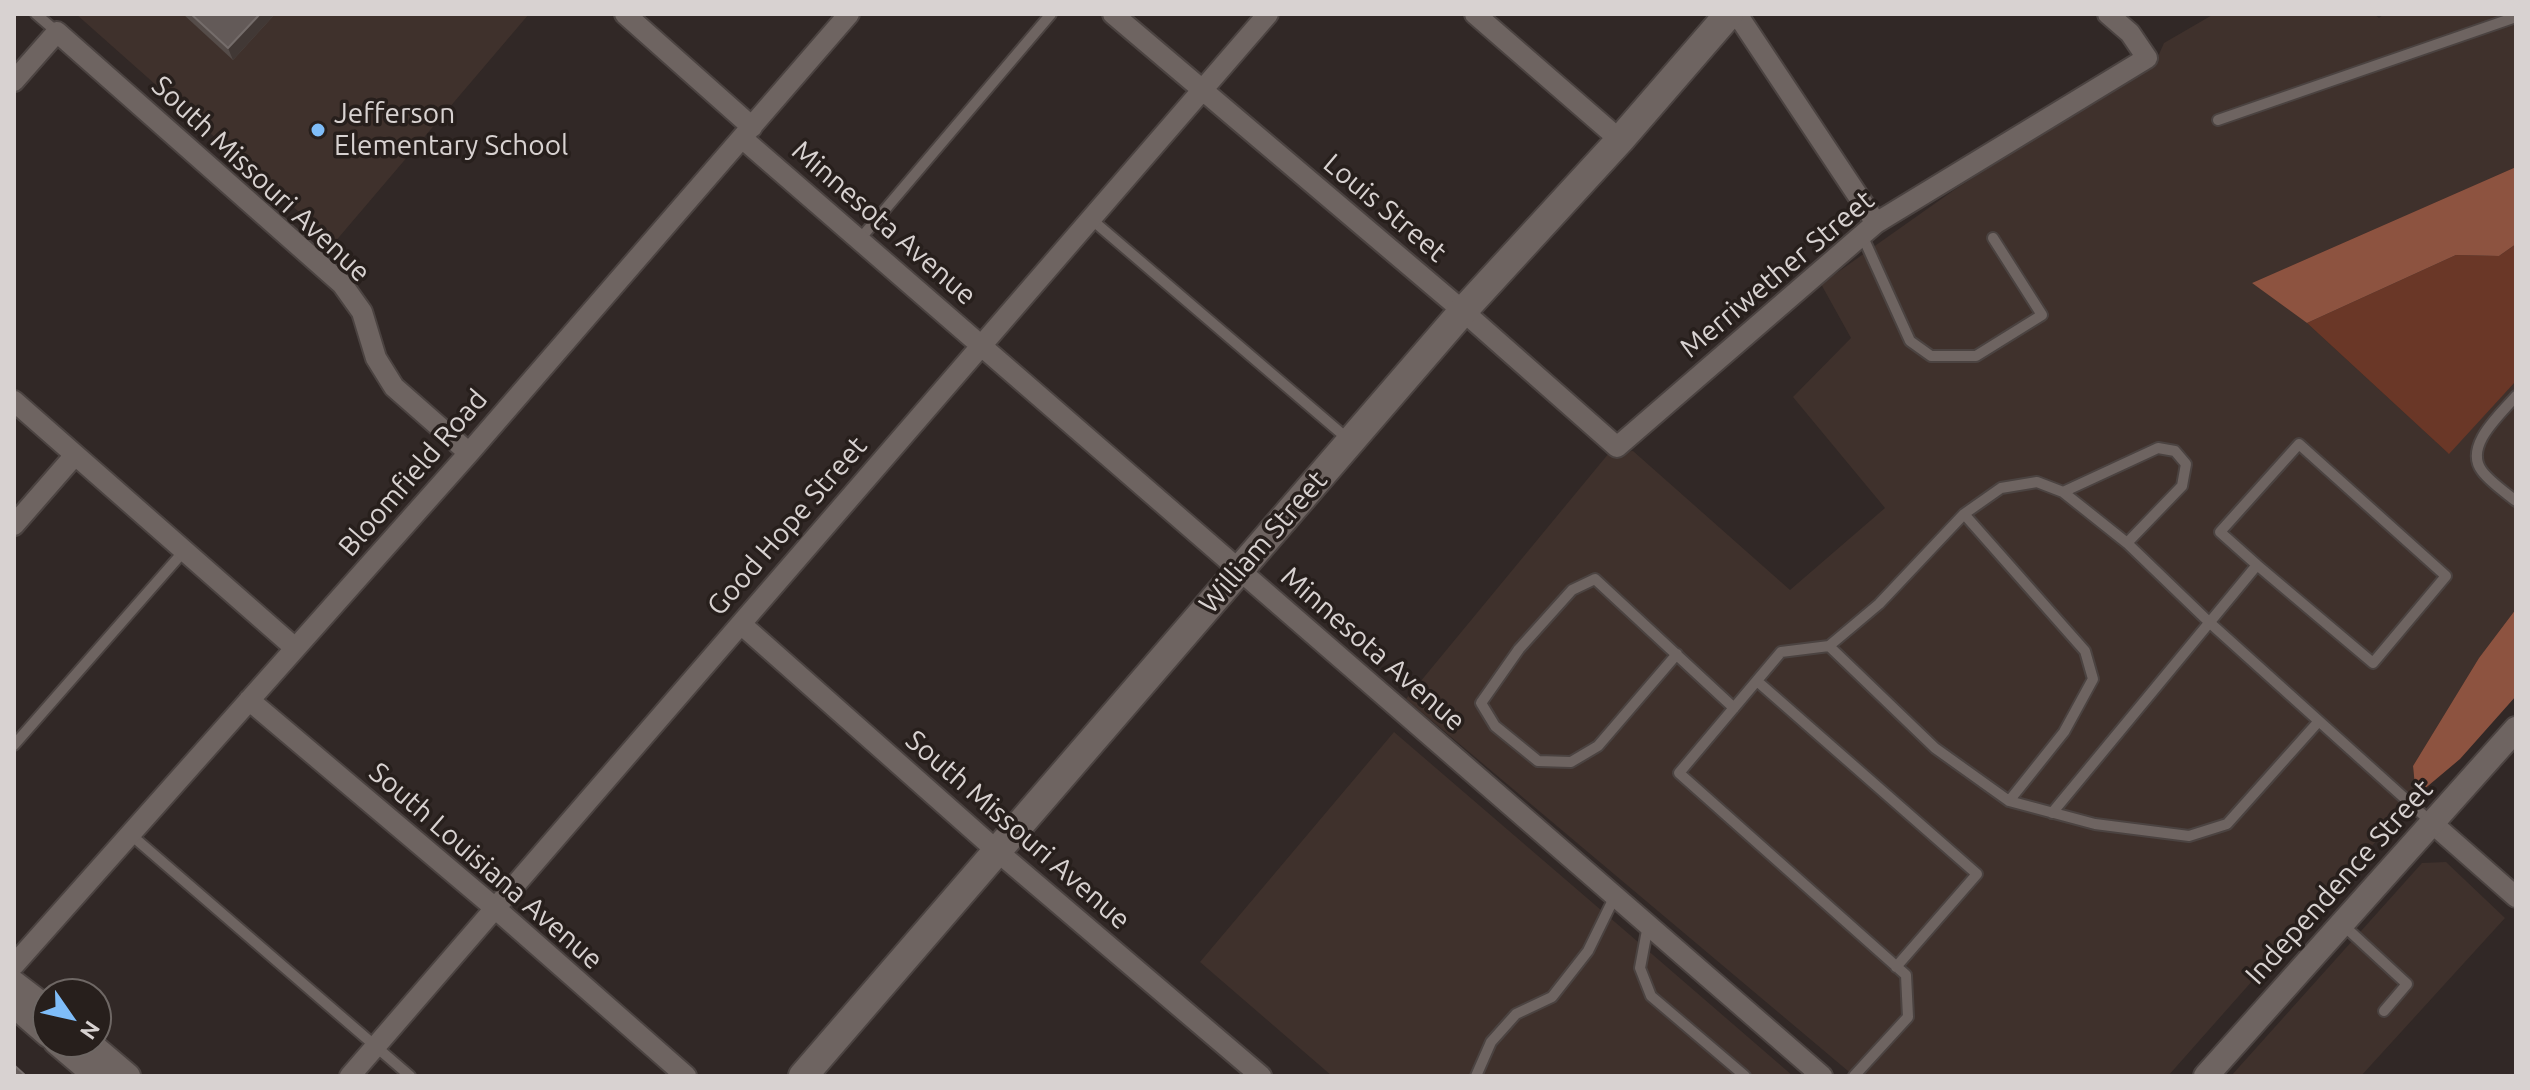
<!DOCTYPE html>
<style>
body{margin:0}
#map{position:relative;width:2530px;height:1090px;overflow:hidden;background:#312826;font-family:Ubuntu,sans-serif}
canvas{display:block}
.frame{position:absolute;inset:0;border:16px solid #d8d2d1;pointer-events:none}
.north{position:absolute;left:32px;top:978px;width:80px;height:80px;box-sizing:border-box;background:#271f1c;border:2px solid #6e6764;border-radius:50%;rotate:124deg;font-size:22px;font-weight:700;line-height:32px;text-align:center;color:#d8d2d1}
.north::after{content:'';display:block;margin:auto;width:28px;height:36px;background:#7fbdf9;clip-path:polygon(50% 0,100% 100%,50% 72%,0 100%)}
</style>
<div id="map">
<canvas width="2530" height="1090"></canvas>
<div class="frame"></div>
<div class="north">N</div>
</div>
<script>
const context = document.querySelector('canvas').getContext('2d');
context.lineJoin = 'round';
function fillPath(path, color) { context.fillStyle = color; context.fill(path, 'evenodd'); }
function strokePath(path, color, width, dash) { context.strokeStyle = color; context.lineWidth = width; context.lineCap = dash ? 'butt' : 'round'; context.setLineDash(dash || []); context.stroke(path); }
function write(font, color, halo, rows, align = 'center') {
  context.font = font + ' Ubuntu,sans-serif'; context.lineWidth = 7; context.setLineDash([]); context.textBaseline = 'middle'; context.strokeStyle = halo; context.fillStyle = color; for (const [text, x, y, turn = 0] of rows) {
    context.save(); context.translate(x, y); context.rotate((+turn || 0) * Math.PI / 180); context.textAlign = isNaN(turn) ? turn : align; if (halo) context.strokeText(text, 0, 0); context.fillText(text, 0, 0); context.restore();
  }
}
const built = new Path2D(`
 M76,14H529L334,243Z
 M2214,14H2374L2379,18L2384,14H2516V167L2252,283L2307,323L2448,453L2516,381V609L2479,658L2413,766L2416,796L2168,1076H1854L1406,699L1609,453L1633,451L1790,590L1885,508L1793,397L1851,338L1821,284L1954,190L2156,61L2164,43Z
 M1394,732L1630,935L1793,1076H1332L1200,962Z
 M2446,862L2505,918L2361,1076H2231L2422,863Z`);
const green = new Path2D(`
 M2516,244V381L2449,454L2307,323L2456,255L2499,256Z`);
const forest = new Path2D(`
 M2516,167V244L2499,256L2456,255L2307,323L2252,283Z
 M2516,609V696L2460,759L2416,796L2413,766L2479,658Z`);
const service = new Path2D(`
 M36,14L57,32
 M2218,120L2516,17
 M1091,219L1349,440
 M1862,235L1910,341L1931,356H1976L2042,315L1993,238
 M860,239L1051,14
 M2516,396C2501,414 2463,446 2482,471C2490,482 2505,492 2516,501
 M2063,492L2158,448L2175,451L2186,464L2182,486L2127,543
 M1964,514L2085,651L2093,679L2064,732L2009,801
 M1829,646L1781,652L1679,773L1906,975L1908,1017L1854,1076
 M1677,654L1598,746L1571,762L1538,761L1495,726L1481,703L1519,649L1572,590L1595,579L1734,708
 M1757,681L1977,874L1896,967
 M2319,721L2227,824L2189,836L2095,824L2009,801L1935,748L1829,646L1879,604L1964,514L2001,488L2037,482L2063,492L2127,543L2209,622L2431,822
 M14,745L184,551
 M2052,813L2257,565L2373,663L2446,576L2299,444L2220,532L2257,565
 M130,834L410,1076
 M2342,924L2407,984L2384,1011
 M1648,925L1640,968L1651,996L1745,1076
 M1476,1076L1491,1042L1516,1014L1552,997L1588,951L1615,896`);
const minor = new Path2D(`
 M625,14L752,127
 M1113,14L1463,311L1617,447L1876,223L2147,58L2130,33L2108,14
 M1475,14L1620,140
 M1737,14L1876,223
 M14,81L57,32L342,284L362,312L376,358L394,387L469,453
 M742,138L1822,1076
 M14,401L295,648
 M14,525L75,455
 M741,624L997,851L1261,1076
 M249,700L495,908L686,1076
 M2432,823L2516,897
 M14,965L469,453L849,14
 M350,1076L1268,14`);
const tertiary = new Path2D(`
 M14,983L48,1009
 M14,995L25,1015L48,1035
 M56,1042L96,1076
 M88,1042L128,1076
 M2206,1076L2516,729`);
const secondary = new Path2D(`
 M803,1076L1463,311L1620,140L1729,14`);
const wall = new Path2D(`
 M183,14H275L233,60Z`);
const shadedWall = new Path2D(`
 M260,14H275L233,60L228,48Z`);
const building = new Path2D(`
 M191,14H260L228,48Z
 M14,1065L26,1076H14Z`);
const markers = [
 [318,130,8,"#7fbdf9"]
];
const poiNames = [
 ["Jefferson",334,114],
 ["Elementary School",334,146]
];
const streetNames = [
 ["South Missouri Avenue",261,179,43],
 ["Louis Street",1385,208,40],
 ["Minnesota Avenue",884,223,41],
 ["Merriwether Street",1777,274,-40],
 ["Bloomfield Road",413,473,-49],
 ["Good Hope Street",787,526,-49],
 ["William Street",1263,542,-49],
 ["Minnesota Avenue",1373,649,41],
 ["South Missouri Avenue",1018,830,41],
 ["South Louisiana Avenue",486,866,41],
 ["Independence Street",2339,882,-48]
];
fillPath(built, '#3f312c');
fillPath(green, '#6a3727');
fillPath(forest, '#8d5340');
strokePath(service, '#4b4341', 14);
strokePath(minor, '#4b4341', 24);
strokePath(tertiary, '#4b4341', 28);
strokePath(secondary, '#4b4341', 32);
strokePath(service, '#6e6461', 10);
strokePath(minor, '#6e6461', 20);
strokePath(tertiary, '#6e6461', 24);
strokePath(secondary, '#6e6461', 28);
fillPath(wall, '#554c49');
fillPath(shadedWall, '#413835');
fillPath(building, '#635a58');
strokePath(building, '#756d6b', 2);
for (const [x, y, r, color] of markers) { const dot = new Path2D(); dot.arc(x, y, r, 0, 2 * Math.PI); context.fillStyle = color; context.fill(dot); strokePath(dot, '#271f1c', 3); }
write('28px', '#d8d2d1', '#271f1c', poiNames, 'left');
write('28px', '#d8d2d1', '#271f1c', streetNames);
</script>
